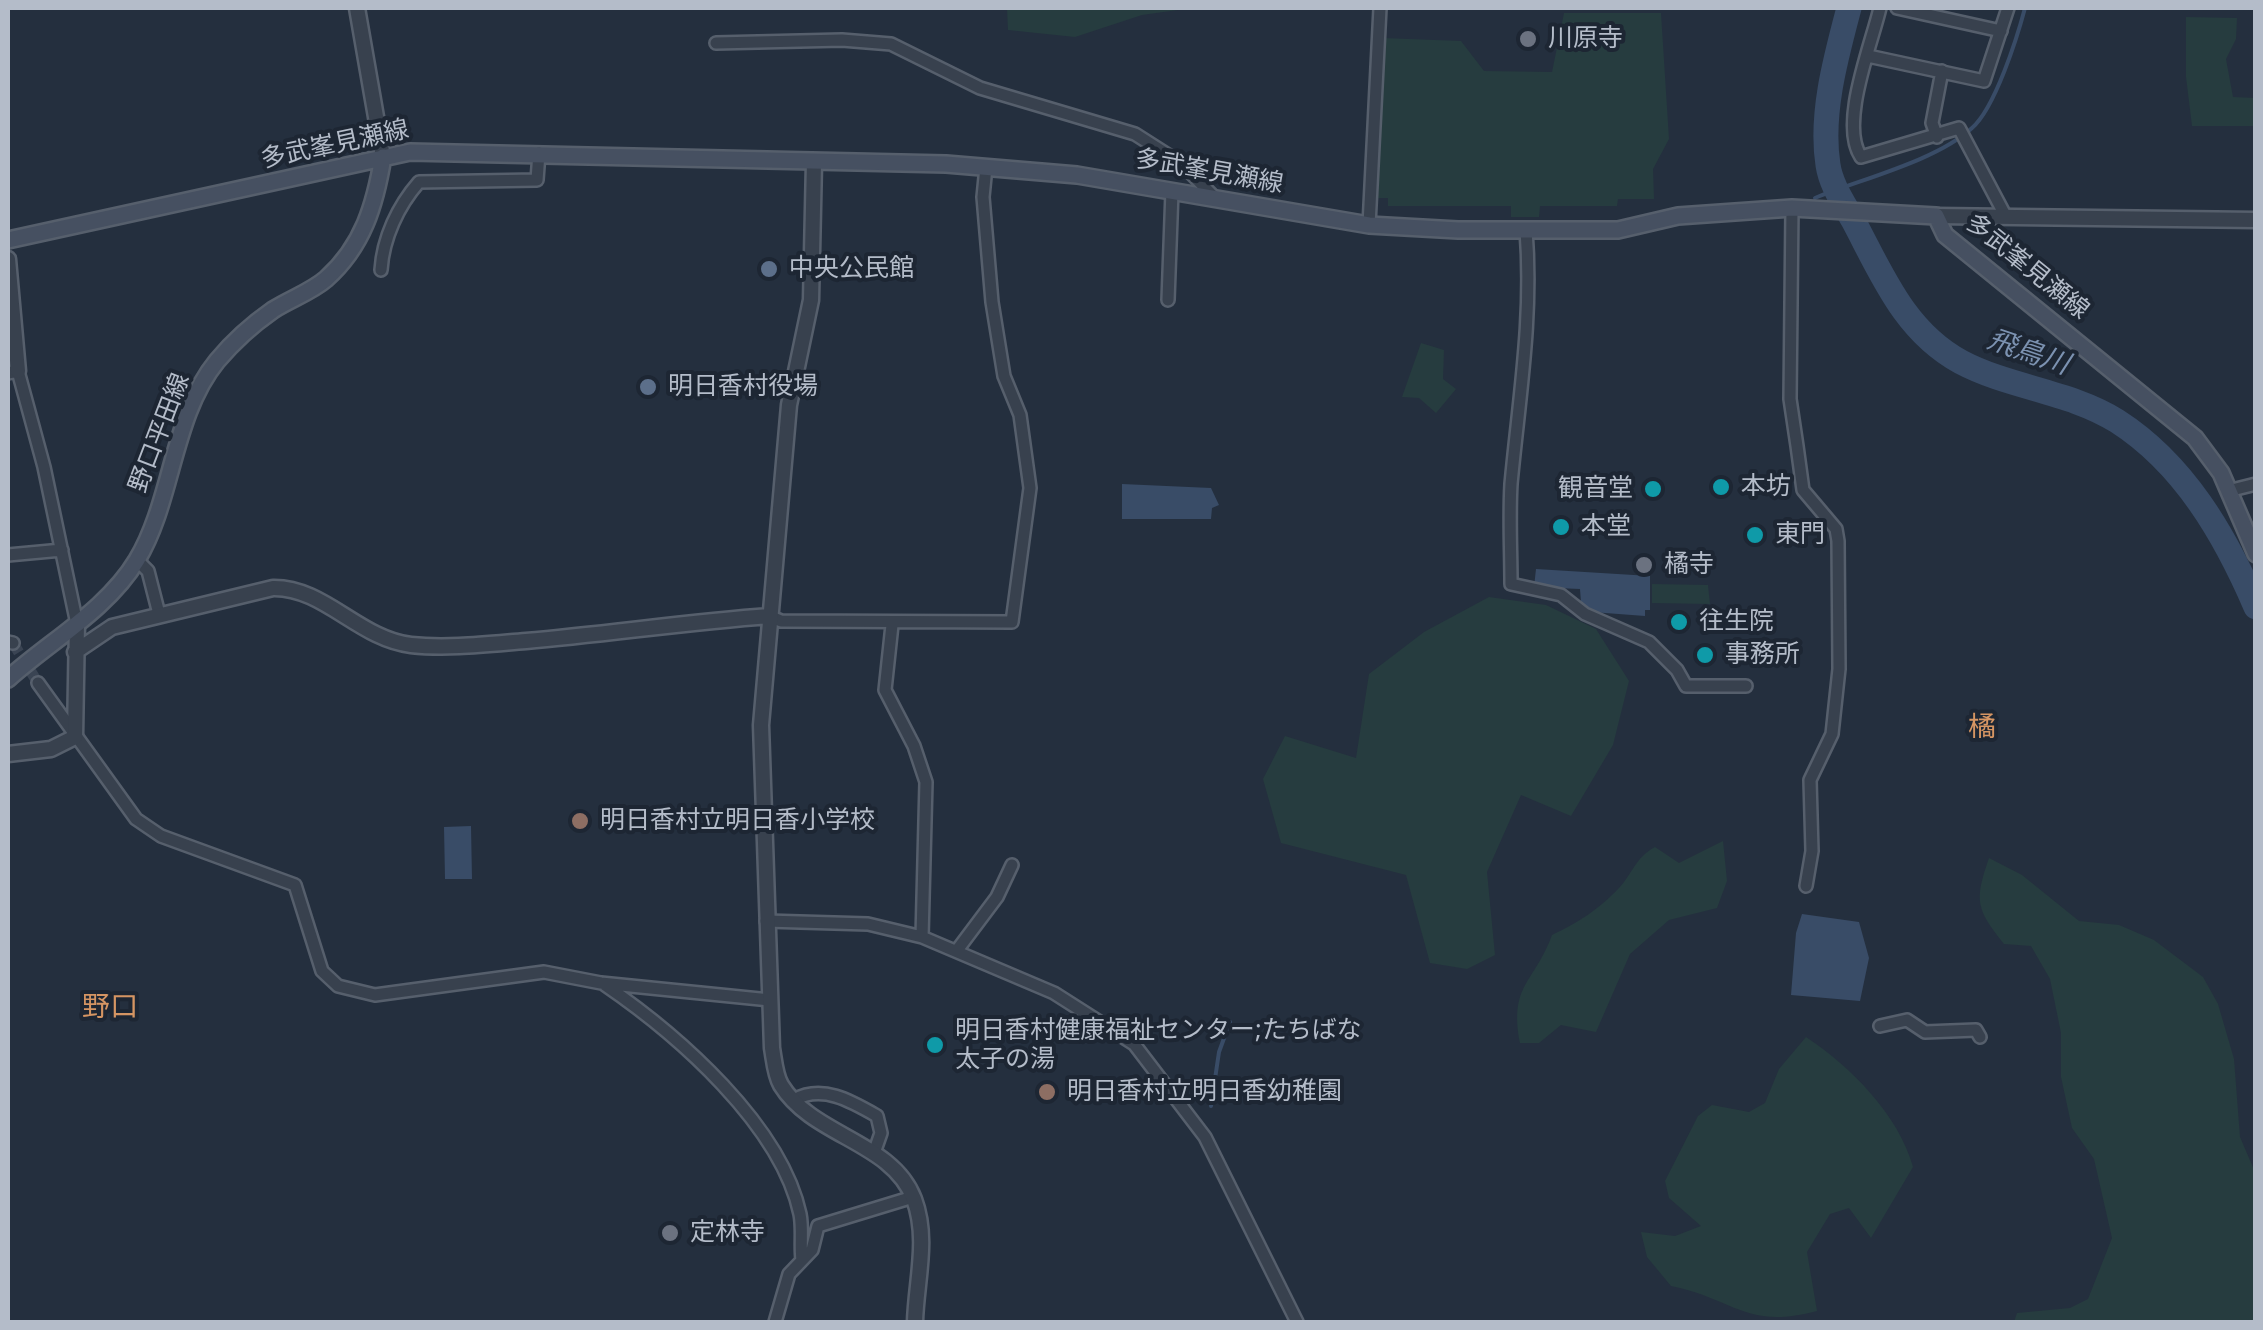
<!DOCTYPE html>
<meta charset="utf-8">
<style>
body{margin:0}
#map{position:relative;width:2263px;height:1330px;overflow:hidden;background:#242f3e;font-family:"Noto Sans",sans-serif}
canvas{display:block}
.frame{position:absolute;inset:0;border:10px solid #b4bcc9;pointer-events:none}
</style>
<div id="map">
<canvas width="2263" height="1330"></canvas>
<div class="frame"></div>
</div>
<script>
const context = document.querySelector('canvas').getContext('2d');
context.lineJoin = 'round';
function fillPath(path, color) { context.fillStyle = color; context.fill(path, 'evenodd'); }
function strokePath(path, color, width, dash) { context.strokeStyle = color; context.lineWidth = width; context.lineCap = dash ? 'butt' : 'round'; context.setLineDash(dash || []); context.stroke(path); }
function write(font, color, halo, rows, align = 'center') {
  context.font = font + ' "Noto Sans","Noto Sans JP",sans-serif'; context.lineWidth = 8; context.setLineDash([]); context.textBaseline = 'middle'; context.strokeStyle = halo; context.fillStyle = color; for (const [text, x, y, turn = 0] of rows) {
    context.save(); context.translate(x, y); context.rotate((+turn || 0) * Math.PI / 180); context.textAlign = isNaN(turn) ? turn : align; if (halo) context.strokeText(text, 0, 0); context.fillText(text, 0, 0); context.restore();
  }
}
const green = new Path2D(`
 M1007,8H1192L1142,15L1075,37L1008,30Z
 M1564,13H1661L1669,139L1653,169L1654,199H1618L1617,206H1540L1539,217H1511V206H1388V198H1378L1383,38L1461,41L1484,71L1552,72Z
 M2186,17L2237,18L2236,39L2226,59L2233,97L2255,98V126H2192L2186,77Z
 M1421,343L1444,350L1443,379L1456,389L1436,413L1419,398L1402,397Z
 M1652,584L1708,585L1710,604L1652,603Z
 M1489,597L1546,605L1596,629L1629,681L1613,745L1571,816L1521,795L1487,872L1495,955L1467,969L1430,963L1406,875L1281,843L1263,779L1285,736L1356,758L1369,674L1424,632Z
 M1723,841L1727,881L1717,908L1669,920L1630,954L1596,1032L1561,1025L1539,1043H1520C1509,984 1534,984 1552,935C1579,922 1598,910 1619,888C1633,873 1635,858 1655,847L1679,863Z
 M1989,858L2022,875L2079,921L2119,925L2154,940L2203,977L2218,1004L2234,1059L2240,1137L2255,1172V1322H2014L2017,1313L2070,1308L2088,1299L2112,1238L2094,1159L2072,1128L2061,1077V1033L2050,979L2031,946L2004,944C1976,909 1974,901 1989,858Z
 M1806,1037C1850,1066 1899,1115 1913,1167L1871,1238L1849,1208L1830,1214L1807,1252L1817,1311C1746,1330 1735,1299 1671,1286L1647,1257L1641,1232L1675,1236L1701,1226L1669,1198L1665,1181L1698,1116L1712,1105L1749,1112L1765,1103L1779,1069Z`);
const water = new Path2D(`
 M1122,484L1211,488L1219,505L1212,508L1211,519H1122Z
 M1536,569L1650,576V610H1645V616L1592,612L1581,602L1580,589L1534,587Z
 M471,826L472,879H445L444,827Z
 M1802,914L1859,922L1869,958L1860,1001L1791,995L1796,933Z`);
const stream = new Path2D(`
 M1815,198C1861,179 1936,161 1972,128C1995,108 2017,38 2025,8
 M1211,1106L1219,1052L1230,1022`);
const river = new Path2D(`
 M1849,8C1836,57 1820,114 1828,165C1831,185 1843,202 1853,220C1882,274 1904,331 1961,362C2010,388 2069,391 2117,421C2184,464 2225,535 2256,607`);
const minorTunnel = new Path2D(`
 M13,643L38,683`);
const minor = new Path2D(`
 M1880,8C1871,46 1839,124 1861,157L1959,128L2006,217
 M1897,8L2001,31
 M716,43L842,40L891,44L980,88L1135,134L1182,164L1216,199
 M1868,56L1984,81L2008,8
 M1937,137L1932,123L1942,71
 M1792,208L1790,399L1797,446L1803,490L1836,529L1838,541L1839,669L1832,734L1810,780L1812,851L1806,886
 M1369,225L1380,8
 M1526,230C1533,318 1519,398 1511,484C1509,517 1511,551 1511,584L1561,595L1585,614L1649,642L1677,670L1686,686H1746
 M381,270C383,238 398,206 419,182L537,180L539,153
 M1168,300L1172,191
 M8,373L18,371L44,467L77,624
 M2228,491L2256,484
 M8,555L62,550
 M137,560L148,571L159,614
 M769,616L781,621L1012,622L1030,488L1020,415L1004,376L992,302L983,197L986,167
 M892,625L885,690L914,746L926,782L922,937
 M8,642L13,643
 M38,683L136,819L161,836L295,885L322,971L338,986L375,995L544,972L601,983L770,1000
 M766,921L868,924L922,937L1054,993L1134,1044L1205,1137L1297,1322
 M958,949L997,897L1012,865
 M605,985C678,1035 781,1125 800,1214C803,1229 800,1245 802,1260
 M1880,1026L1907,1020L1925,1032L1976,1030L1980,1037
 M794,1100C822,1084 851,1101 877,1116L881,1133L874,1153
 M775,1322L789,1274L812,1250L818,1226L913,1197`);
const tertiary = new Path2D(`
 M357,8L383,157
 M814,162L811,300L789,405L761,725L772,1048C774,1059 775,1075 781,1085C813,1137 892,1141 914,1199C929,1239 916,1282 915,1322
 M1936,216L2256,220
 M8,259L18,371
 M75,652L112,627L273,588C324,587 359,639 411,645C448,649 489,644 526,641C607,634 688,622 769,616
 M8,754L51,749L75,737L77,624`);
const secondary = new Path2D(`
 M8,240L410,152L946,164L1077,175L1369,225L1458,230H1618L1678,216L1792,208L1936,216L1945,235L2195,438L2221,473L2256,554
 M8,679C50,641 107,610 137,560C173,500 172,416 217,361C232,343 253,324 273,310C290,299 311,292 326,279C363,246 375,205 383,157`);
const markers = [
 [1528,39,10,"#6b7280"],
 [769,269,10,"#5c6f8a"],
 [648,387,10,"#5c6f8a"],
 [1721,487,10,"#0f9aa8"],
 [1653,489,10,"#0f9aa8"],
 [1561,527,10,"#0f9aa8"],
 [1755,535,10,"#0f9aa8"],
 [1644,565,10,"#6b7280"],
 [1679,622,10,"#0f9aa8"],
 [1705,655,10,"#0f9aa8"],
 [580,821,10,"#8d6e63"],
 [935,1045,10,"#0f9aa8"],
 [1047,1092,10,"#8d6e63"],
 [670,1233,10,"#6b7280"]
];
const poiNames = [
 ["川原寺",1548,39],
 ["中央公民館",789,269],
 ["明日香村役場",668,387],
 ["本坊",1741,487],
 ["観音堂",1633,489,"right"],
 ["本堂",1581,527],
 ["東門",1775,535],
 ["橘寺",1664,565],
 ["往生院",1699,622],
 ["事務所",1725,655],
 ["明日香村立明日香小学校",600,821],
 ["明日香村健康福祉センター;たちばな",955,1031],
 ["太子の湯",955,1060],
 ["明日香村立明日香幼稚園",1067,1092],
 ["定林寺",690,1233]
];
const streetNames = [
 ["多武峯見瀬線",335,145,-12],
 ["多武峯見瀬線",1209,172,10],
 ["多武峯見瀬線",2027,267,39],
 ["野口平田線",160,433,-69]
];
const waterNames = [
 ["飛鳥川",2028,353,19]
];
const neighbourhoodNames = [
 ["橘",1982,728],
 ["野口",110,1008]
];
fillPath(green, '#263c3f');
fillPath(water, '#394c67');
strokePath(stream, '#394c67', 4);
strokePath(river, '#394c67', 25);
strokePath(minorTunnel, '#3a4453', 11, [11, 5.5]);
strokePath(minor, '#565f6c', 16);
strokePath(tertiary, '#565f6c', 19);
strokePath(secondary, '#565f6c', 20);
strokePath(minor, '#38414e', 11);
strokePath(tertiary, '#38414e', 14);
strokePath(secondary, '#465061', 15);
for (const [x, y, r, color] of markers) { const dot = new Path2D(); dot.arc(x, y, r, 0, 2 * Math.PI); context.fillStyle = color; context.fill(dot); strokePath(dot, '#1d2633', 4); }
write('25px', '#b4bcc9', '#1d2633', poiNames, 'left');
write('25px', '#b4bcc9', '#1d2633', streetNames);
write('italic 28px', '#7c92b1', '#1d2633', waterNames);
write('28px', '#d59563', '#1d2633', neighbourhoodNames);
</script>
